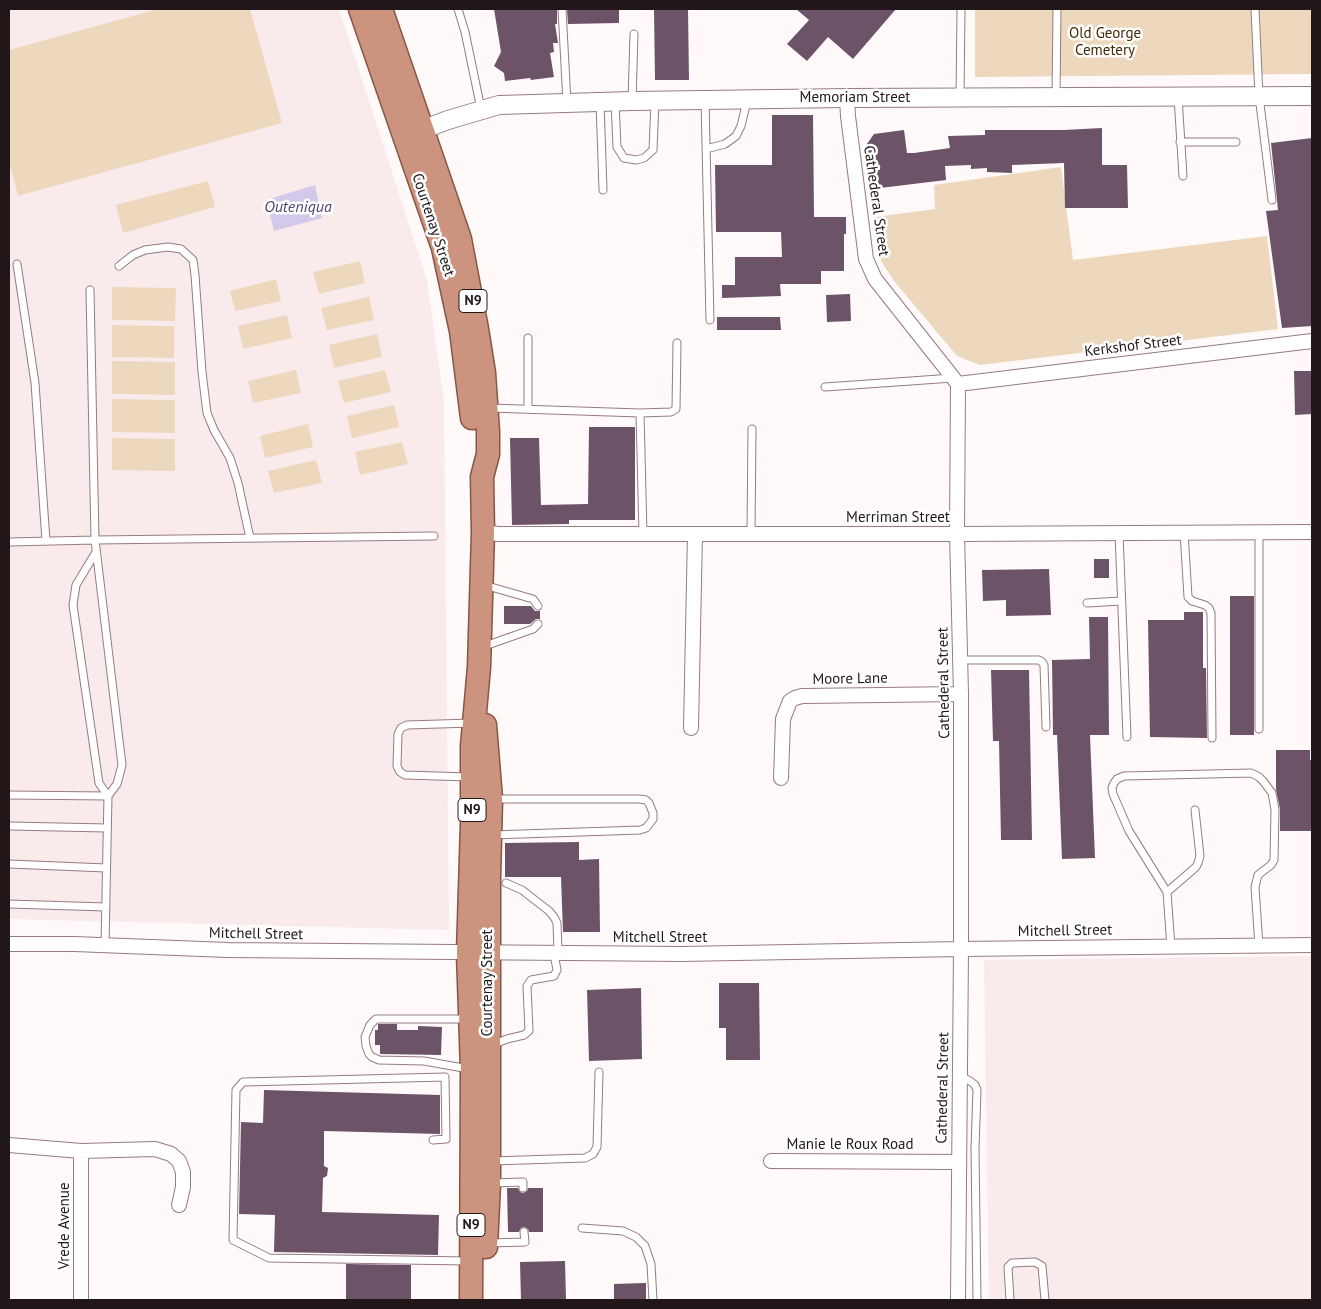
<!DOCTYPE html>
<style>
body{margin:0}
#map{position:relative;width:1321px;height:1309px;overflow:hidden;background:#fff9fa;font-family:"PT Sans",sans-serif}
canvas{display:block}
.frame{position:absolute;inset:0;border:10px solid #211618;pointer-events:none}
</style>
<div id="map">
<canvas width="1321" height="1309"></canvas>
<div class="frame"></div>
</div>
<script>
const c = document.querySelector('canvas').getContext('2d');
c.lineJoin = 'round';
function fillPath(path, color) { c.fillStyle = color; c.fill(path, 'evenodd'); }
const poly = rows => new Path2D(rows.map(r => 'M' + r).join(''));
function trace(path, color, width, dash) { c.strokeStyle = color; c.lineWidth = width; c.lineCap = dash ? 'butt' : 'round'; c.setLineDash(dash || []); c.stroke(path); }
function drawText(font, color, halo, rows, align = 'center') {
  c.font = font + ' "PT Sans",sans-serif'; c.lineWidth = 5; c.setLineDash([]); c.textBaseline = 'middle'; c.strokeStyle = halo; c.fillStyle = color; for (const [text, x, y, turn = 0] of rows) {
    c.save(); c.translate(x, y); c.rotate((+turn || 0) * Math.PI / 180); c.textAlign = isNaN(turn) ? turn : align; if (halo) c.strokeText(text, 0, 0); c.fillText(text, 0, 0); c.restore();
  }
}
fillPath(poly([
 [9,9,339,9,427,280,444,401,449,930,9,919],
 [1312,956,1312,1300,989,1300,984,960]
]), '#f9eaec');
fillPath(poly([
 [158,9,250,9,282,123,18,196,9,161,9,50],
 [975,9,1312,9,1312,74,975,77],
 [1061,167,1073,260,1267,236,1278,329,980,365,957,356,894,281,881,261,875,217,935,209,934,185],
 [208,181,215,207,123,233,116,205],
 [360,261,365,283,319,294,313,272],
 [276,279,281,301,235,311,230,291],
 [112,287,176,288,175,321,112,320],
 [369,297,374,320,327,330,321,308],
 [287,315,292,338,243,349,238,326],
 [112,325,174,326,174,358,112,357],
 [377,334,382,357,334,368,329,345],
 [112,361,175,362,175,395,112,394],
 [296,370,301,393,253,403,248,381],
 [385,370,391,392,344,403,338,381],
 [112,399,175,400,175,433,112,432],
 [394,405,399,427,352,438,347,416],
 [308,424,313,447,265,458,260,436],
 [112,438,175,439,175,471,112,470],
 [402,442,408,464,360,475,355,452],
 [316,460,322,483,274,493,268,471]
]), '#edd8be');
fillPath(poly([
 [315,185,322,218,274,231,266,200]
]), '#d3c9ea');
fillPath(poly([
 [494,9,557,9,557,24,555,24,558,43,553,43,554,52,550,53,554,77,531,80,530,78,505,81,504,73,494,66,501,52],
 [567,9,619,9,619,23,568,24],
 [654,9,688,9,689,80,655,80],
 [796,9,896,9,853,59,828,37,807,61,787,44,809,20],
 [772,115,813,115,814,217,846,217,846,234,844,234,844,271,821,271,821,284,780,284,781,296,722,298,722,285,735,285,735,257,782,257,781,232,716,232,715,165,772,165],
 [1102,128,1102,165,1127,165,1128,208,1065,208,1064,163,1012,165,1012,173,987,172,987,168,971,169,971,165,945,166,946,180,872,189,867,144,874,134,904,130,907,153,914,153,950,148,948,136,985,135,985,130,1064,130],
 [1312,138,1312,326,1282,328,1266,211,1278,210,1271,143],
 [850,294,851,321,827,322,826,295],
 [717,317,780,317,781,330,717,330],
 [1294,371,1312,371,1312,414,1295,415],
 [589,427,635,427,635,520,569,520,569,524,512,525,510,438,539,438,541,505,588,504],
 [1094,559,1109,559,1109,578,1094,578],
 [1049,569,1051,615,1006,616,1006,600,983,601,982,570],
 [1230,596,1254,596,1254,735,1230,735],
 [504,606,531,606,535,611,540,611,540,619,536,619,530,624,504,624],
 [1184,612,1203,612,1203,668,1206,668,1207,738,1150,737,1148,620,1184,620],
 [1089,617,1108,617,1109,735,1090,735,1095,858,1062,859,1057,735,1053,735,1052,660,1090,659],
 [991,670,1029,670,1032,840,1001,840,999,741,993,741],
 [1276,750,1310,750,1310,760,1312,760,1312,831,1280,831,1280,809,1276,790],
 [579,842,579,860,599,859,600,932,563,932,561,877,505,877,505,843],
 [719,983,759,983,760,1060,726,1060,726,1028,719,1028],
 [641,988,642,1059,589,1061,587,990],
 [378,1024,397,1024,397,1030,418,1030,418,1026,442,1027,441,1055,380,1054,380,1045,375,1045,375,1030,378,1030],
 [264,1090,440,1095,440,1134,324,1131,324,1166,328,1168,327,1176,323,1178,322,1212,439,1215,438,1255,274,1252,275,1215,239,1214,241,1122,263,1123],
 [507,1188,518,1188,520,1192,523,1193,527,1191,528,1188,543,1188,543,1232,529,1232,528,1229,524,1227,521,1228,519,1232,508,1232],
 [565,1261,566,1300,521,1300,520,1262],
 [346,1264,411,1265,411,1300,346,1300],
 [646,1283,646,1300,614,1300,614,1284]
]), '#6d5368');
const service = poly([
 [458,9,465,32,481,109],
 [562,9,567,103],
 [1255,9,1259,96,1272,200],
 [1056,96,1057,9],
 [960,97,961,9],
 [1178,97,1183,176],
 [632,100,634,34],
 [705,100,710,320],
 [600,102,603,190],
 [615,102,617,147,624,158,636,160,644,158,653,150,655,102],
 [1180,142,1236,142],
 [706,149,725,144,736,136,741,126,747,101],
 [17,264,35,383,46,541],
 [119,266,133,255,145,250,168,247,181,249,193,260,195,275,202,372,207,413,214,430,230,458,238,483,250,538],
 [528,338,528,408],
 [825,387,953,378],
 [489,408,640,413,643,534],
 [640,413,671,412,676,409,677,343],
 [1184,532,1188,597,1192,601,1205,605,1209,608,1211,613,1212,738],
 [1119,533,1127,737],
 [751,534,752,429],
 [9,542,95,540,434,536],
 [96,552,76,585,73,605,99,783,108,796,105,945],
 [484,585,533,599,538,606],
 [1087,603,1121,601],
 [482,647,533,629,538,624],
 [960,660,1039,660,1042,662,1044,665,1046,727],
 [1259,729,1259,532],
 [469,777,405,775,400,772,397,766,398,734,401,728,407,725,472,723],
 [9,795,108,796,117,784,122,765,95,540,90,290],
 [9,826,107,828],
 [492,835,640,830,646,828,653,819,653,813,649,803,646,800,639,799,494,799],
 [9,864,106,868],
 [506,883,522,890,549,911,554,917,557,923,558,953],
 [1167,892,1196,867,1198,863,1200,856,1195,810],
 [9,904,106,907],
 [1171,947,1167,892,1129,831,1113,794,1112,788,1114,783,1117,779,1124,776,1251,773,1259,777,1263,781,1272,793,1275,810,1274,860,1271,865,1258,875,1255,887,1259,946],
 [468,1019,376,1019,370,1025,365,1037,366,1046,369,1054,372,1057,379,1060,424,1061,469,1069],
 [493,1047,497,1043,507,1039,524,1035,529,1031,527,986,531,980,554,976,557,970,554,954],
 [960,1076,970,1081,975,1085,977,1090,975,1149,977,1300],
 [433,1140,446,1139,445,1077,243,1082,236,1090,233,1240,269,1258,468,1261],
 [492,1161,585,1158,593,1154,597,1147,599,1072],
 [492,1183,523,1182,523,1188],
 [582,1228,623,1231,636,1237,645,1246,651,1264,653,1300],
 [489,1243,525,1242,524,1232],
 [1010,1300,1008,1267,1012,1263,1035,1262,1042,1266,1045,1300]
]);
const minor = poly([
 [847,98,848,116,866,259,875,279,958,384,957,534,961,694,961,949,958,1300],
 [958,384,1312,341],
 [483,532,498,534,957,534,1312,532],
 [691,728,695,534],
 [781,778,783,719,790,701,795,698,802,696,961,694],
 [9,944,74,944,228,950,680,954,961,949,1312,945],
 [9,1145,81,1151,81,1300],
 [81,1151,155,1149,171,1154,179,1161,183,1172,183,1187,179,1205],
 [771,1161,958,1162]
]);
const tertiary = poly([
 [411,134,448,120,499,105,632,101,847,98,1312,96]
]);
const trunk = poly([
 [360,9,443,248,461,331,472,418],
 [381,9,460,239,477,329,484,373,488,432,488,454,482,477,483,532,479,667,472,746,472,824,468,953,472,1070,471,1300],
 [485,725,491,799,489,878,489,1183,486,1247]
]);
trace(service, '#967b7f', 9);
trace(minor, '#967b7f', 16);
trace(tertiary, '#967b7f', 20);
trace(trunk, '#885646', 25);
trace(service, '#fff', 7);
trace(minor, '#fff', 14);
trace(tertiary, '#fff', 18);
trace(trunk, '#cc937e', 22);
for (const [x, y, w] of [
 [473,301,28],
 [472,810,28],
 [471,1225,28]
]) { const box = new Path2D(); box.roundRect(x - w / 2, y - 11.5, w, 23, 4); c.fillStyle = '#fff'; c.fill(box); trace(box, '#211618', 1); }
drawText('bold 14px', '#211618', null, [
 ["N9",473,301],
 ["N9",472,810],
 ["N9",471,1225]
]);
drawText('15px', '#412903', '#fff', [
 ["Old George",1105,34],
 ["Cemetery",1105,51]
]);
drawText('15px', '#211618', '#fff', [
 ["Memoriam Street",855,98],
 ["Cathederal Street",876,201,82],
 ["Courtenay Street",433,225,72],
 ["Kerkshof Street",1133,346,-7],
 ["Merriman Street",898,518],
 ["Moore Lane",850,679,-1],
 ["Cathederal Street",944,683,-91],
 ["Mitchell Street",1065,931,-1],
 ["Mitchell Street",256,934,1],
 ["Mitchell Street",660,938],
 ["Courtenay Street",488,983,-90],
 ["Cathederal Street",943,1088,-89],
 ["Manie le Roux Road",850,1145],
 ["Vrede Avenue",65,1226,-90]
]);
drawText('italic 16px', '#524270', '#fff', [
 ["Outeniqua",298,207]
]);
</script>
